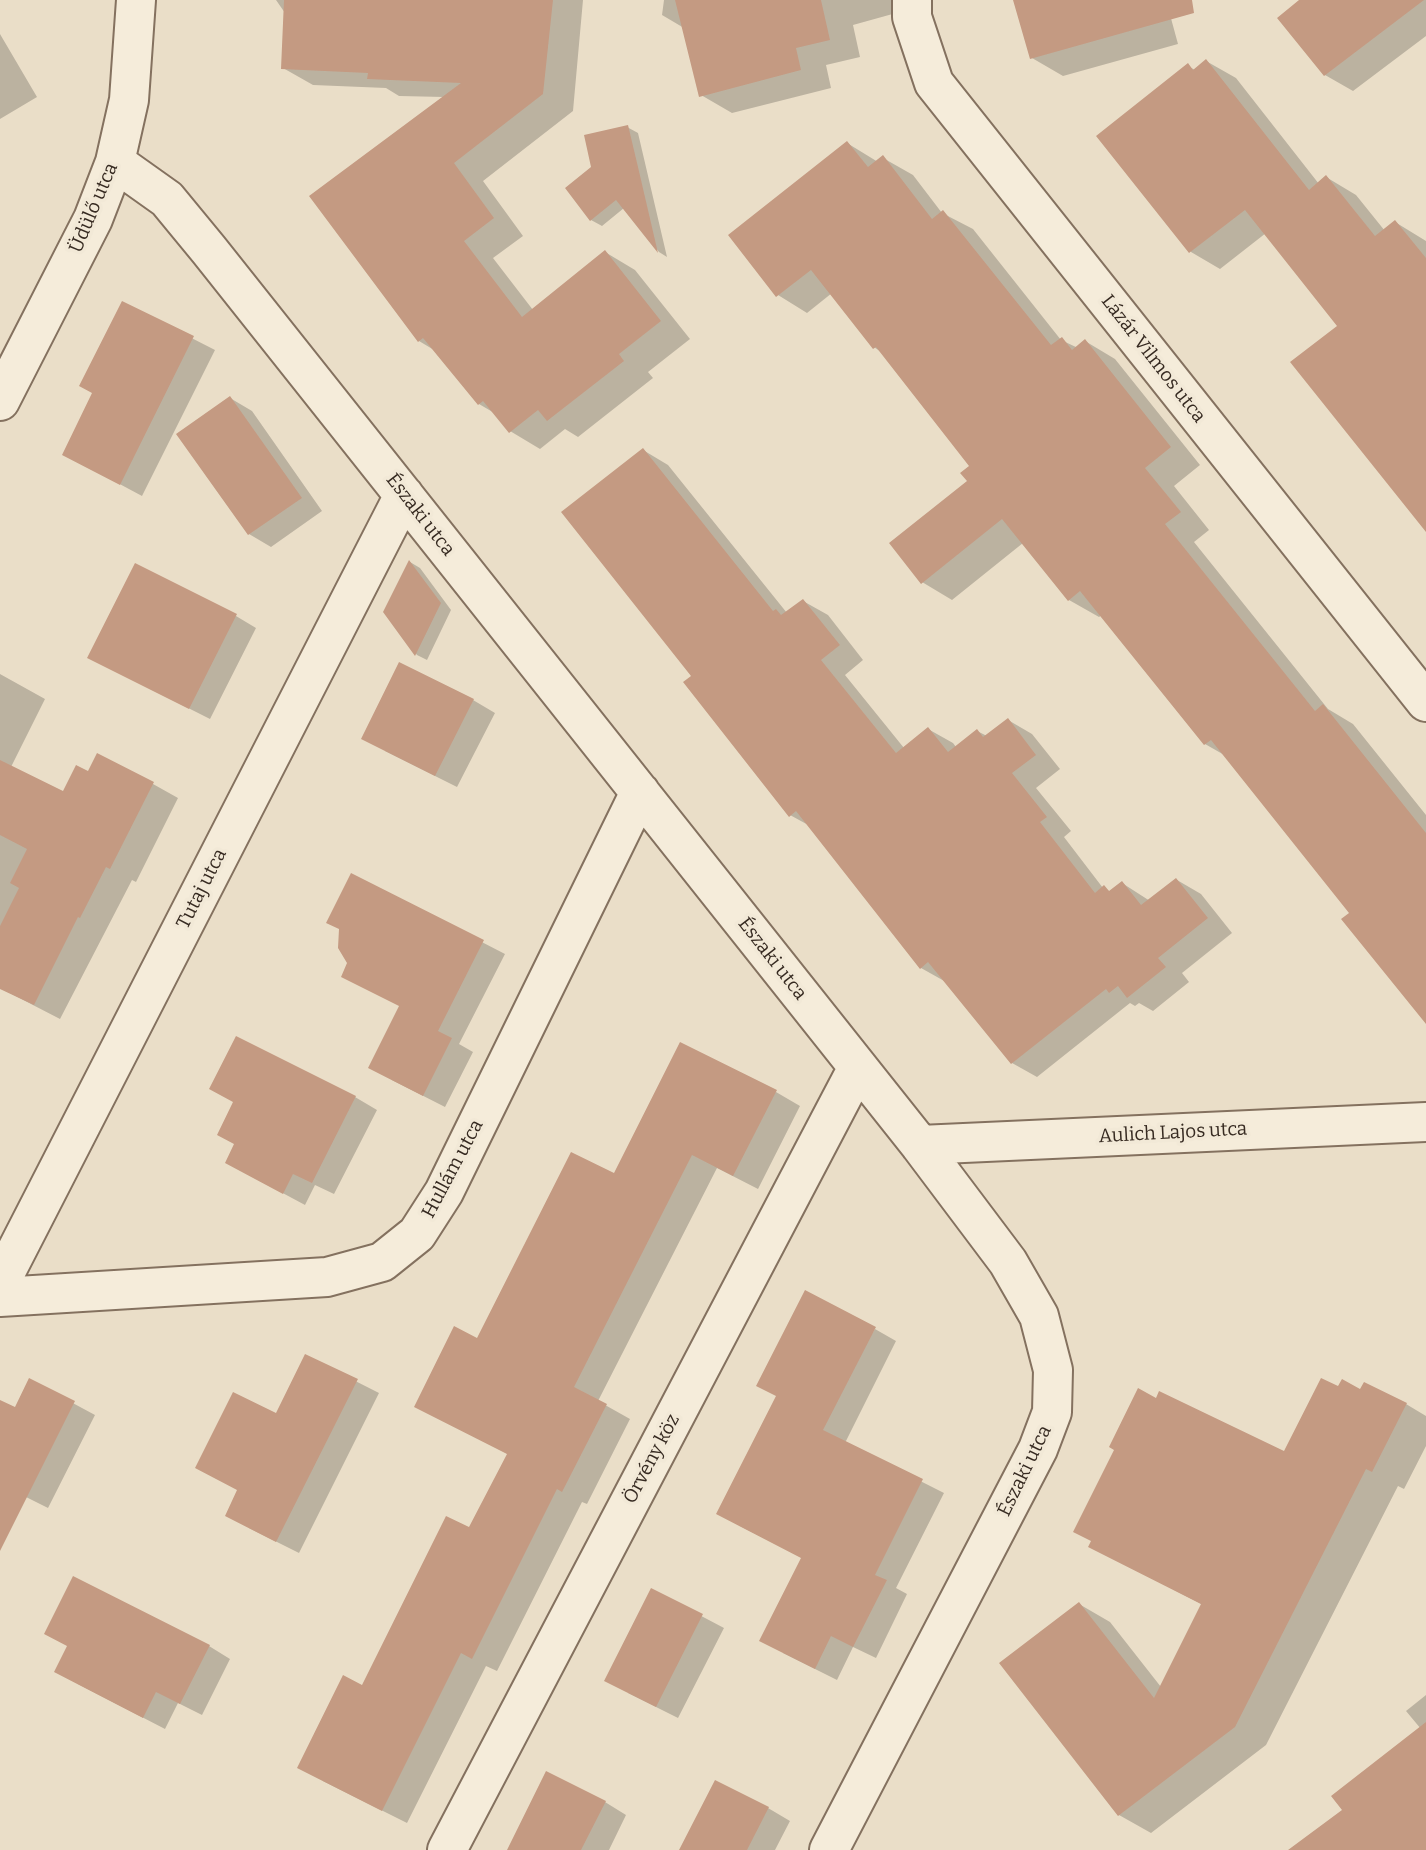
<!DOCTYPE html>
<meta charset="utf-8">
<style>
body{margin:0}
canvas{display:block;background:#eadec8}
</style>
<canvas width="1426" height="1850"></canvas>
<script>
const c = document.querySelector('canvas').getContext('2d');
c.lineJoin = 'round';
function fillPath(path, color) { c.fillStyle = color; c.fill(path, 'evenodd'); }
const poly = rows => new Path2D(rows.map(r => 'M' + r).join(''));
function trace(path, color, width, dash) { c.strokeStyle = color; c.lineWidth = width; c.lineCap = dash ? 'butt' : 'round'; c.setLineDash(dash || []); c.stroke(path); }
function drawText(font, color, halo, rows, align = 'center') {
  c.font = font + ' Bitter,serif'; c.lineWidth = 7; c.setLineDash([]); c.textBaseline = 'middle'; c.strokeStyle = halo; c.fillStyle = color; for (const [text, x, y, turn = 0] of rows) {
    c.save(); c.translate(x, y); c.rotate((+turn || 0) * Math.PI / 180); c.textAlign = isNaN(turn) ? turn : align; if (halo) c.strokeText(text, 0, 0); c.fillText(text, 0, 0); c.restore();
  }
}
fillPath(poly([
 [276,0,583,0,573,111,483,181,523,236,493,258,533,310,605,252,635,270,690,339,648,372,653,378,578,437,565,429,540,449,510,431,496,414,479,404,434,350,419,341,444,97,399,96,386,88,313,85,283,68,285,13],
 [664,0,931,0,925,5,853,25,860,57,826,65,831,88,732,113,701,95,684,28,662,15],
 [1015,0,1166,0,1178,44,1063,76,1032,58],
 [1318,0,1426,0,1426,36,1353,91,1325,75],
 [0,34,37,97,0,119],
 [1206,61,1236,78,1319,184,1326,177,1356,195,1385,231,1395,222,1426,241,1426,529,1340,326,1266,233,1220,269,1191,252,1188,66,1195,70],
 [627,127,638,133,667,257,659,252,624,208,602,226,591,220,593,168],
 [847,143,878,162,883,158,913,175,942,213,973,229,1061,340,1078,348,1085,341,1115,359,1200,465,1174,486,1209,530,1194,542,1328,709,1353,724,1426,815,1426,1021,1351,913,1226,756,1205,744,1102,615,1099,617,1069,600,1023,543,952,600,922,582,969,482,971,467,881,352,874,347,832,293,807,313,778,295],
 [123,303,215,350,142,496,86,466,95,393],
 [230,398,252,411,322,511,271,547,249,534],
 [643,450,668,465,787,613,803,601,828,615,863,660,845,675,904,748,928,729,953,743,956,747,977,731,987,736,1008,720,1032,734,1060,769,1036,788,1071,831,1064,837,1103,888,1111,892,1122,883,1150,901,1177,880,1201,894,1232,933,1182,973,1189,982,1153,1011,1139,1003,1135,1006,1130,1003,1037,1077,1012,1063,946,982,921,968,810,826,790,815,693,676],
 [410,562,420,568,451,610,427,660,417,655,385,612],
 [236,616,256,628,210,719,89,658],
 [0,674,45,699,11,767,64,793,89,773,153,784,178,798,136,882,132,880,60,1019,0,988],
 [473,700,495,713,457,787,385,751],
 [352,875,505,954,459,1044,473,1052,445,1107,392,1080,401,1006,349,963],
 [776,1092,800,1106,758,1189,717,1168,598,1401,630,1419,587,1504,582,1502,497,1671,486,1666,407,1823,323,1781,363,1687,469,1529,508,1454,416,1406,478,1340,615,1176],
 [355,1097,377,1110,334,1194,315,1185,305,1205,249,1175,236,1144],
 [875,1329,896,1341,845,1443,944,1493,896,1588,907,1594,876,1658,853,1647,837,1680,783,1653,803,1558,740,1526],
 [306,1356,379,1393,299,1553,249,1528,239,1490],
 [30,1380,95,1415,48,1508,16,1492,0,1518,0,1402,15,1409],
 [1339,1389,1361,1391,1406,1404,1426,1416,1426,1446,1404,1489,1398,1486,1266,1745,1151,1833,1119,1815,1002,1664,1079,1604,1110,1622,1161,1687,1203,1605,1090,1546,1285,1453],
 [652,1590,724,1628,678,1718,628,1693],
 [209,1646,230,1659,202,1715,178,1703,165,1729,78,1684],
 [1426,1695,1426,1850,1334,1850,1345,1810,1421,1729,1406,1711],
 [605,1802,626,1815,609,1850,509,1850],
 [768,1808,790,1821,775,1850,681,1850]
]), '#0003');
fillPath(poly([
 [284,0,553,0,543,94,454,163,494,218,464,241,522,317,605,250,661,321,619,354,624,361,547,421,538,410,509,433,483,401,478,405,423,338,418,342,309,196,461,83,367,79,368,73,281,69],
 [675,0,821,0,830,40,796,48,801,70,699,97],
 [1013,0,1192,0,1194,13,1030,59],
 [1299,0,1424,0,1324,76,1277,18],
 [1206,59,1309,190,1326,175,1375,236,1395,220,1426,258,1426,532,1290,362,1337,326,1245,210,1189,253,1096,136,1188,63,1193,70],
 [628,125,638,167,658,253,616,200,590,221,565,188,591,167,584,135],
 [847,141,868,167,883,155,932,219,943,210,1051,345,1062,337,1072,350,1085,339,1171,447,1145,468,1181,512,1165,524,1315,711,1323,704,1426,833,1426,1024,1341,919,1349,913,1211,740,1204,745,1080,591,1068,601,1002,519,921,584,889,543,967,481,960,473,969,466,876,347,873,349,811,270,776,297,728,235],
 [122,301,194,336,120,485,62,455,92,393,79,386],
 [230,396,302,498,248,535,176,434],
 [643,448,773,611,776,609,781,615,803,599,840,645,821,660,896,753,928,727,948,752,977,729,983,737,1008,718,1036,755,1012,773,1047,817,1040,822,1095,893,1104,885,1109,891,1122,881,1141,905,1176,878,1208,918,1158,958,1166,967,1127,998,1118,986,1109,993,1106,989,1011,1064,928,962,920,969,796,811,789,817,683,682,691,676,561,512],
 [409,560,441,603,415,656,383,612],
 [135,563,237,614,189,709,87,658],
 [399,662,474,699,435,776,361,739],
 [97,753,154,782,110,869,106,867,80,918,78,917,34,1005,0,989,0,926,19,888,10,883,27,849,0,835,0,760,63,791,76,765,88,771],
 [351,873,484,940,438,1031,452,1038,423,1096,368,1068,399,1006,341,977,347,963,338,948,339,929,326,923],
 [236,1036,356,1096,312,1183,293,1174,283,1194,225,1163,234,1144,217,1135,233,1102,209,1089],
 [680,1042,777,1090,733,1176,692,1155,574,1387,607,1404,562,1492,557,1489,472,1659,461,1653,382,1811,297,1768,343,1675,362,1685,446,1516,469,1527,507,1454,414,1407,454,1326,477,1338,571,1152,614,1173],
 [805,1290,876,1327,823,1430,923,1479,875,1575,887,1580,853,1647,831,1636,815,1669,759,1641,801,1558,716,1514,776,1396,756,1386],
 [305,1354,358,1379,276,1542,225,1516,237,1490,195,1468,233,1392,276,1413],
 [29,1378,75,1401,0,1551,0,1400,15,1407],
 [1321,1378,1338,1386,1342,1379,1360,1389,1364,1382,1407,1403,1372,1472,1366,1469,1235,1727,1118,1816,999,1663,1079,1602,1154,1698,1201,1604,1088,1547,1091,1541,1073,1532,1114,1450,1109,1447,1138,1388,1156,1398,1159,1391,1284,1451],
 [73,1576,210,1645,180,1704,156,1692,143,1718,54,1672,67,1646,44,1634],
 [651,1588,703,1614,656,1707,604,1681],
 [1426,1722,1426,1850,1288,1850,1342,1810,1331,1796],
 [546,1771,606,1801,581,1850,507,1850],
 [715,1780,769,1807,747,1850,679,1850]
]), '#c49a82');
const minor = poly([
 [912,0,912,17,934,83,1426,702],
 [115,162,167,199,209,250,920,1145,1008,1262,1039,1316,1053,1370,1052,1412,1038,1449,829,1850],
 [0,401,93,219,115,162,129,100,136,0],
 [920,1145,1426,1122],
 [0,1283,404,495],
 [0,1297,327,1277,382,1262,417,1234,444,1192,640,792],
 [447,1850,858,1067]
]);
trace(minor, '#84715f', 42);
trace(minor, '#f5ecda', 38);
drawText('19px', '#362a21', '#f2e9d7', [
 ["Üdülő utca",94,208,-67],
 ["Lázár Vilmos utca",1153,359,52],
 ["Északi utca",420,515,52],
 ["Tutaj utca",202,889,-63],
 ["Északi utca",772,959,52],
 ["Aulich Lajos utca",1173,1133,-3],
 ["Hullám utca",453,1169,-62],
 ["Örvény köz",652,1459,-62],
 ["Északi utca",1025,1471,-64]
]);
</script>
